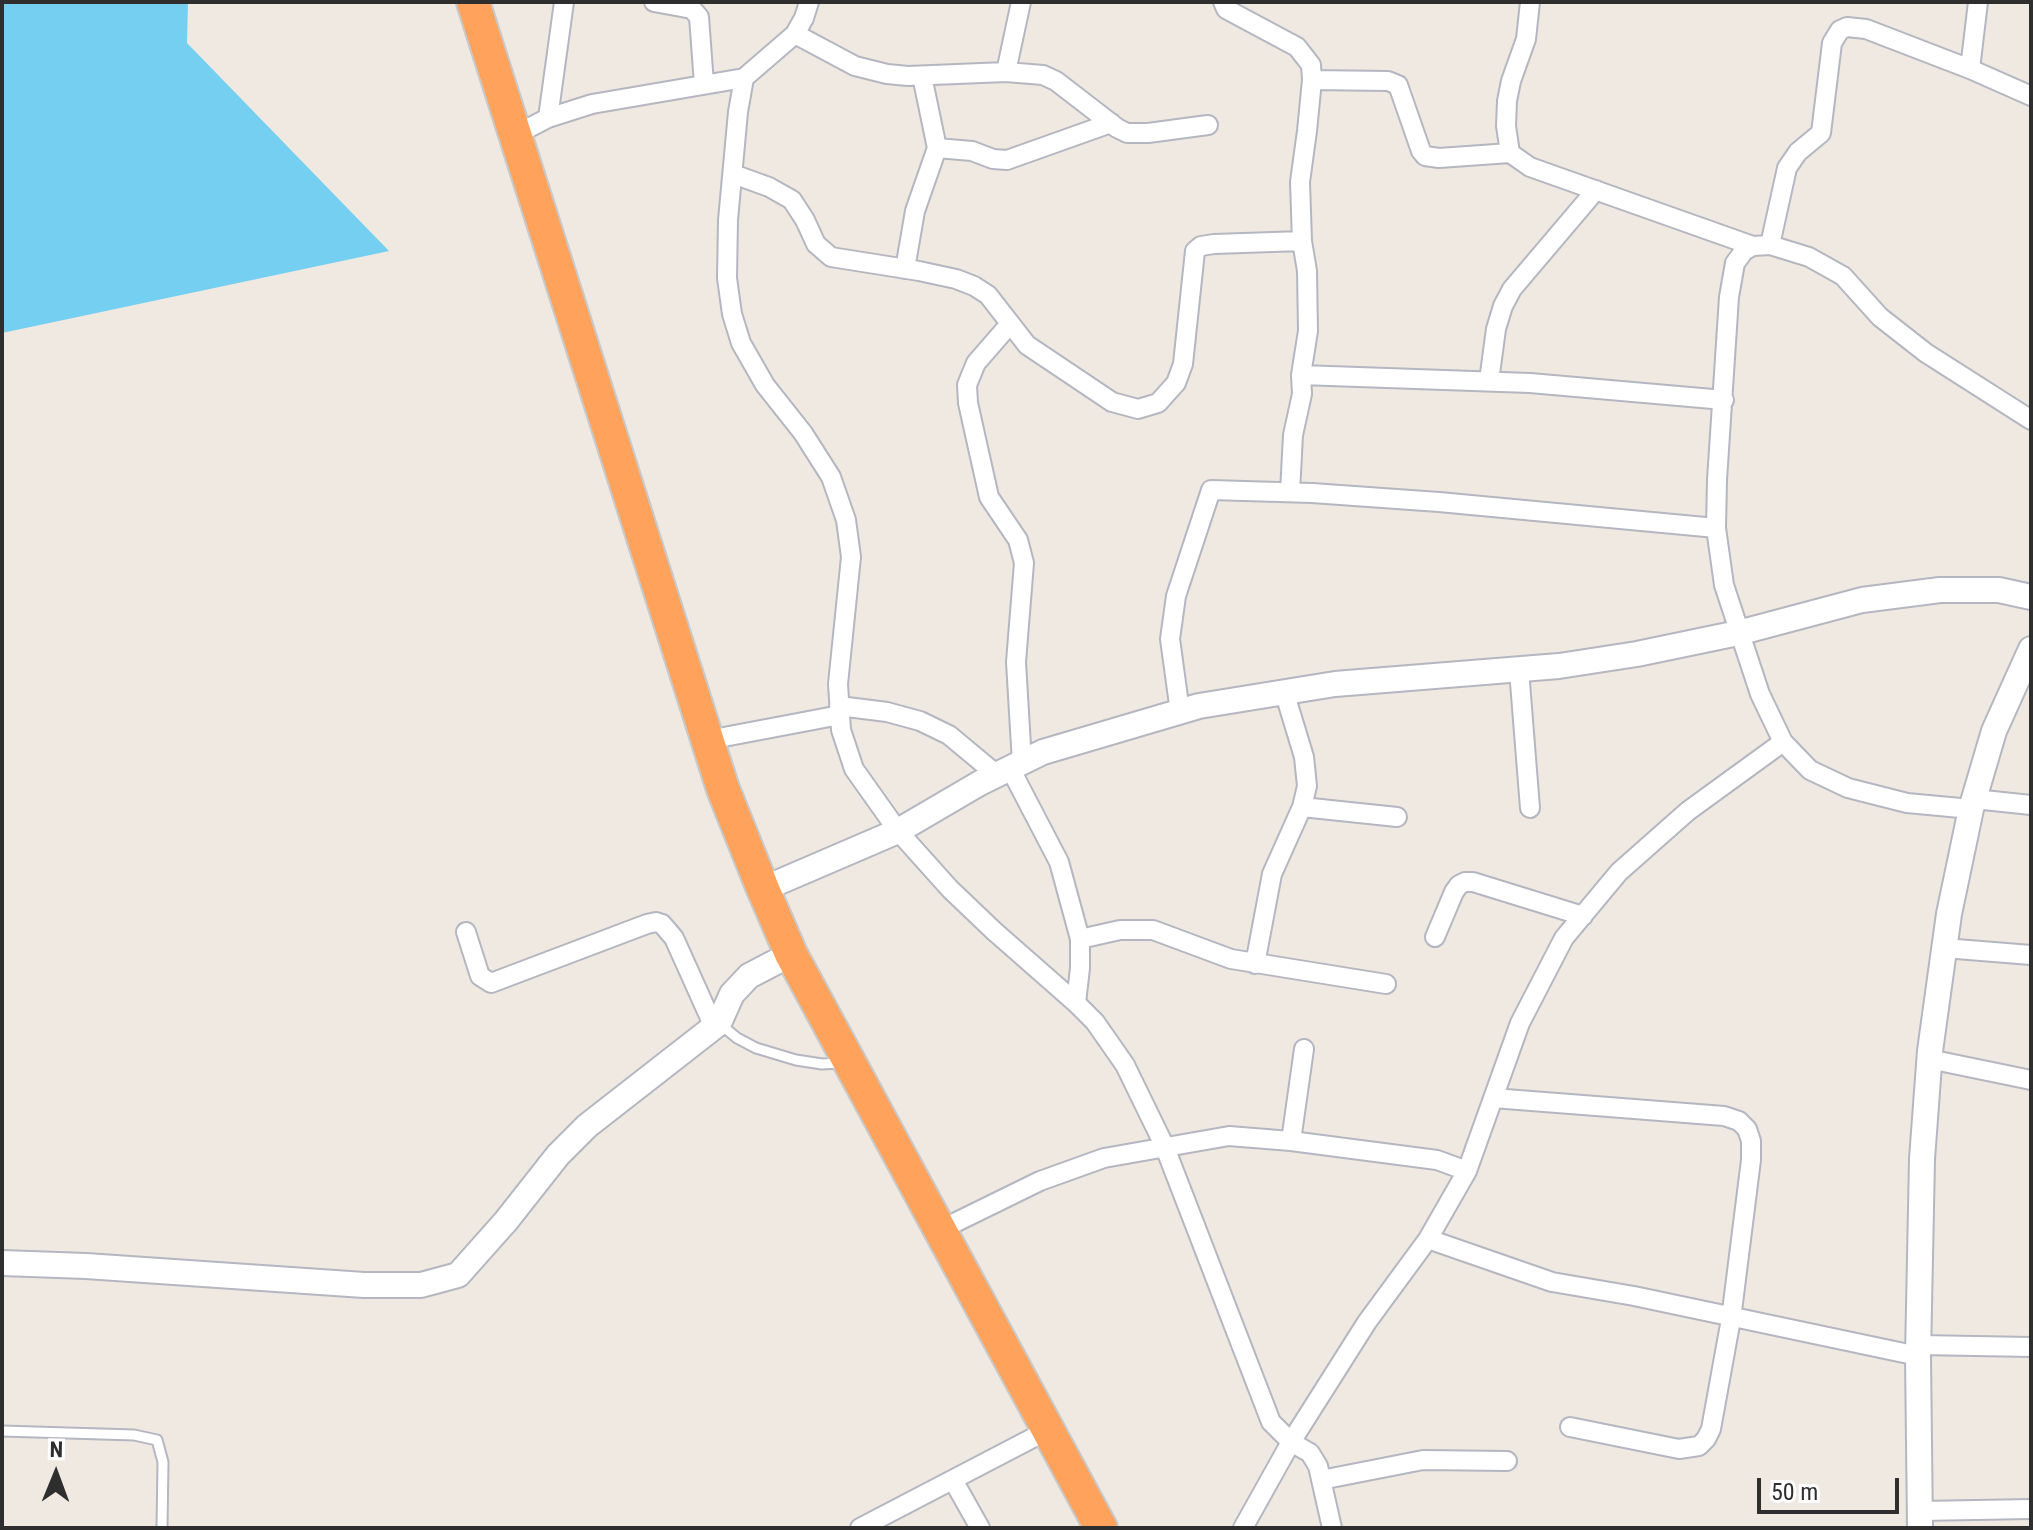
<!DOCTYPE html>
<style>
body{margin:0}
#map{position:relative;width:2033px;height:1530px;overflow:hidden;background:#efe9e1;font-family:"Roboto Condensed",sans-serif}
canvas{display:block}
.frame{position:absolute;inset:0;border:4px solid #2e2e2e;pointer-events:none}
.north{position:absolute;left:16px;top:1434px;width:80px;height:80px;-webkit-text-stroke:6px #fff;paint-order:stroke;rotate:1deg;font-size:22px;font-weight:700;line-height:32px;text-align:center;color:#2e2e2e}
.north::after{content:'';display:block;margin:auto;width:28px;height:36px;background:#2e2e2e;clip-path:polygon(50% 0,100% 100%,50% 72%,0 100%)}
.scale{position:absolute;left:1757px;top:1478px;width:142px;height:36px;box-sizing:border-box;border:4px solid #2e2e2e;border-top:0;padding-left:10px;font-size:24px;line-height:28px;white-space:nowrap;color:#2e2e2e;-webkit-text-stroke:6px #fff;paint-order:stroke}
</style>
<div id="map">
<canvas width="2033" height="1530"></canvas>
<div class="frame"></div>
<div class="north">N</div>
<div class="scale">50 m</div>
</div>
<script>
const c = document.querySelector('canvas').getContext('2d');
c.lineJoin = 'round';
function fillPath(path, color) { c.fillStyle = color; c.fill(path, 'evenodd'); }
const poly = rows => new Path2D(rows.map(r => 'M' + r).join(''));
function trace(path, color, width, dash) { c.strokeStyle = color; c.lineWidth = width; c.lineCap = dash ? 'butt' : 'round'; c.setLineDash(dash || []); c.stroke(path); }
fillPath(poly([
 [2,2,188,2,187,43,389,251,2,333]
]), '#75cff0');
const lane = poly([
 [719,1023,737,1038,756,1048,796,1060,822,1064,841,1063],
 [2,1431,134,1435,157,1440,163,1462,162,1528]
]);
const street = poly([
 [654,2,692,9,699,17,704,84],
 [1223,2,1226,9,1297,47,1311,65,1312,80,1307,131,1300,182,1302,241,1307,271,1308,331,1301,375],
 [1530,2,1526,39,1511,81,1507,101,1506,126,1510,153,1530,167,1753,246],
 [795,34,855,66,887,74,908,76,1006,72,1043,75,1056,81,1117,128,1127,133,1148,133,1208,125],
 [1970,69,1978,2],
 [1006,72,1021,2],
 [744,78,795,34,804,18,809,2],
 [1312,80,1388,81,1398,85,1421,151,1425,156,1439,158,1510,153],
 [548,118,564,2],
 [515,135,548,118,592,104,744,78,738,112,728,220,727,278,732,314,741,343,765,385,803,433,831,477,846,520,851,557,838,684,841,730,854,769,898,831,950,889,994,931,1076,1003,1095,1022,1125,1065,1164,1145,1271,1422,1291,1442,1310,1453,1318,1466,1332,1528],
 [937,148,972,151,993,159,1007,160,1111,123],
 [733,174,769,187,792,200,805,220,816,244,831,257,919,271,956,279,974,286,988,295,1027,345,1112,402,1138,409,1158,403,1176,383,1183,364,1195,251,1201,246,1214,244,1302,241],
 [1770,245,1787,168,1798,152,1821,133,1832,43,1840,30,1847,27,1866,29,1970,69,2031,96],
 [905,269,915,211,937,148,922,76],
 [1009,325,976,363,967,385,968,403,989,497,1018,540,1024,563,1016,662,1022,763],
 [1489,381,1496,329,1503,306,1512,289,1596,190],
 [1290,492,1293,435,1302,394,1301,375,1530,383,1724,400],
 [1716,528,1717,480,1729,297,1735,263,1744,251,1753,246,1770,245,1809,257,1843,276,1880,317,1926,353,2031,420],
 [1519,670,1530,808],
 [839,706,887,712,920,721,949,735,997,775],
 [1180,712,1170,639,1176,596,1211,490,1312,493,1439,502,1716,528,1724,585,1760,694,1783,742,1810,770,1848,788,1907,803,1971,809],
 [708,740,840,715],
 [1010,768,1059,862,1080,939,1080,968,1076,1003],
 [1974,799,2031,805],
 [1302,807,1397,817],
 [466,932,480,976,491,983,647,924,656,922,662,924,674,938,714,1027],
 [1435,937,1454,892,1459,885,1465,882,1473,882,1583,916],
 [1080,939,1120,930,1153,930,1231,959,1386,984],
 [1944,948,2031,955],
 [1255,964,1272,874,1302,807,1307,786,1304,757,1284,691],
 [1929,1059,2031,1080],
 [1493,1098,1724,1116,1739,1121,1747,1129,1751,1141,1751,1160,1731,1319,1711,1429,1706,1439,1699,1446,1679,1449,1570,1427],
 [1291,1141,1304,1049],
 [940,1230,1040,1181,1104,1158,1229,1136,1291,1141,1437,1160,1467,1171],
 [1428,1239,1552,1282,1634,1296,1918,1356],
 [1919,1345,2031,1347],
 [953,1480,980,1528],
 [1321,1480,1423,1460,1507,1461],
 [1920,1511,2031,1509],
 [860,1528,1048,1430],
 [1243,1528,1291,1442,1367,1322,1428,1239,1467,1171,1520,1023,1564,938,1619,872,1688,811,1783,742]
]);
const secondary = poly([
 [763,889,898,831,980,783,1043,752,1199,706,1335,684,1559,666,1637,654,1738,633,1862,600,1940,590,1999,590,2031,597],
 [2,1263,86,1266,364,1285,421,1285,458,1275,506,1221,558,1155,587,1126,719,1023,732,994,749,976,791,954],
 [1920,1528,1918,1356,1922,1159,1930,1051,1949,914,1971,809,1994,731,2031,649]
]);
const highway = poly([
 [473,2,723,789,763,889,791,954,1101,1528]
]);
trace(lane, '#b4b7c1', 13);
trace(street, '#b4b7c1', 22);
trace(secondary, '#b4b7c1', 28);
trace(highway, '#c9c9c9', 36);
trace(lane, '#fff', 9);
trace(street, '#fff', 18);
trace(secondary, '#fff', 24);
trace(highway, '#ffa35c', 32);
</script>
